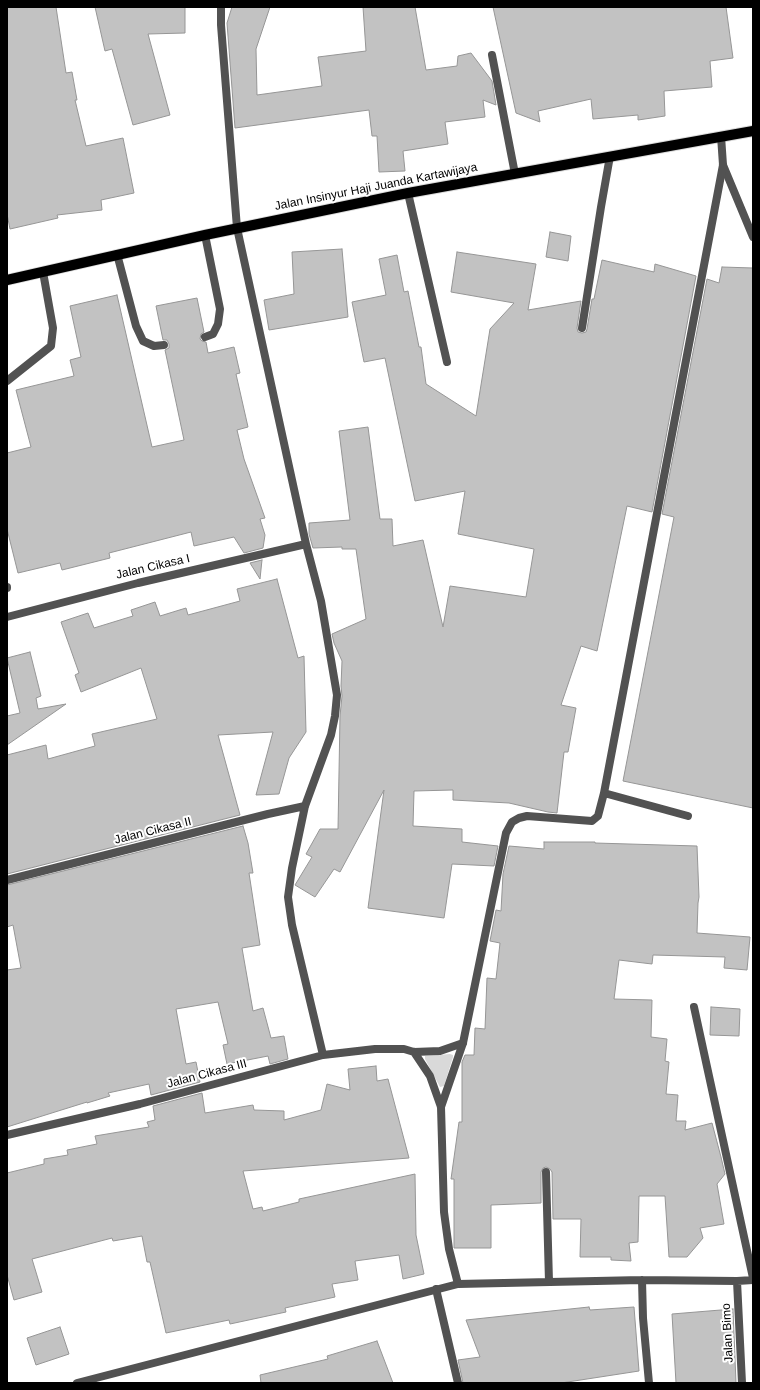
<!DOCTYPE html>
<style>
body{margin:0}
#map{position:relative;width:760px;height:1390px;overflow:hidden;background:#fff;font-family:Helvetica,sans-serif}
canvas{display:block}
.frame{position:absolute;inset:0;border:8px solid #000;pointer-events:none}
</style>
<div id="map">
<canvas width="760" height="1390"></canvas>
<div class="frame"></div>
</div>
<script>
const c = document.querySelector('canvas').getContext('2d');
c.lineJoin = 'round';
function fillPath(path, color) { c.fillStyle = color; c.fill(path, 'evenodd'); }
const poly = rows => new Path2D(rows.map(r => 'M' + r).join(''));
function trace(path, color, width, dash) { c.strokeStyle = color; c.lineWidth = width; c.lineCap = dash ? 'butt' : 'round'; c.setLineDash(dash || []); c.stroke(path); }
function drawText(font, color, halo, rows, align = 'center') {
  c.font = font + ' Helvetica,sans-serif'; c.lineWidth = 4; c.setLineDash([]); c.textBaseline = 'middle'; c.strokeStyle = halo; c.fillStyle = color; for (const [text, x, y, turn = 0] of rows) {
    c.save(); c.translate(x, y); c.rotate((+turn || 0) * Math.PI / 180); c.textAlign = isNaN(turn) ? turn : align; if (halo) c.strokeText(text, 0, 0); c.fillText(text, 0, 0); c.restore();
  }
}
fillPath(poly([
 [450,1054,453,1055,453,1057,444,1086,440,1087,425,1059,425,1056]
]), '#d9d9d9');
const building = poly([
 [7,7,56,7,66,73,72,72,77,100,75,100,86,146,123,138,134,193,101,200,102,210,57,215,58,218,10,229,7,214,7,7],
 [95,7,185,7,185,33,148,34,170,115,133,125,112,49,105,51,95,7],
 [232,7,270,7,256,49,257,95,322,86,318,57,366,51,363,7,415,7,426,70,457,66,458,56,471,53,492,81,496,105,483,100,485,117,445,122,448,144,403,151,405,171,379,172,377,136,372,136,369,110,235,128,227,23,232,7],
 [493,7,726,7,733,58,710,61,712,87,664,91,665,116,638,120,638,115,593,119,591,99,538,111,540,122,516,113,493,7],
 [550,232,571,236,568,261,546,257,550,232],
 [342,249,348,317,269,330,264,300,294,294,292,252,342,249],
 [457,252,536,264,528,310,581,301,577,328,578,332,582,333,586,332,587,329,592,299,594,299,602,260,654,272,655,264,696,276,652,512,627,506,597,651,581,646,561,705,576,708,568,752,564,752,557,813,548,812,509,803,453,800,453,790,414,791,413,826,462,829,462,842,498,846,494,866,452,864,444,918,368,908,384,790,340,872,334,869,315,897,295,885,312,857,306,854,320,829,338,829,340,716,342,696,341,686,342,661,334,643,332,634,366,619,356,549,342,549,342,547,313,548,309,534,309,523,350,520,339,431,368,427,380,519,392,519,393,546,423,540,443,627,450,586,526,597,534,549,458,534,465,491,415,501,385,358,364,362,352,302,386,295,379,259,397,255,404,292,408,291,419,347,421,347,426,384,476,416,490,329,514,303,451,292,457,252],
 [722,267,753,268,753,808,623,781,674,517,662,514,707,279,719,283,722,267],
 [117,295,152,447,184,440,165,350,169,348,169,344,167,340,163,340,156,306,197,298,204,332,201,334,200,339,202,341,206,342,208,353,234,347,240,373,236,374,248,427,237,430,244,459,265,518,260,519,265,535,263,548,244,553,234,537,194,546,191,532,109,553,110,558,62,570,60,563,18,573,7,529,7,453,31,447,16,390,74,376,70,360,81,357,70,306,117,295],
 [262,560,260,579,250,563,262,560],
 [277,579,298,658,304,656,306,732,289,758,279,794,256,795,273,732,218,735,240,815,7,874,7,755,46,745,48,759,95,746,92,734,157,719,141,668,81,692,75,675,79,673,61,622,88,613,94,628,133,616,131,610,155,602,160,616,186,608,188,615,240,601,237,589,277,579],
 [30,652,41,696,36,698,38,709,66,704,7,745,7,716,20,713,7,658,30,652],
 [243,826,248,843,253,873,249,873,260,945,242,948,253,1011,263,1008,271,1038,284,1036,288,1059,270,1064,268,1056,227,1064,223,1045,228,1044,218,1002,176,1009,186,1064,196,1062,200,1082,151,1095,149,1084,108,1093,110,1096,87,1103,87,1102,7,1127,7,970,21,968,13,925,7,927,7,885,243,826],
 [544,842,595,842,595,843,697,846,699,897,698,903,697,933,750,937,747,970,724,968,725,957,653,955,652,964,619,960,614,999,652,1000,651,1037,667,1039,665,1061,669,1062,666,1094,678,1095,676,1121,686,1121,685,1130,712,1123,721,1157,725,1174,717,1184,724,1224,700,1228,703,1238,687,1257,669,1257,665,1196,639,1196,638,1242,629,1243,631,1261,611,1260,611,1257,580,1257,581,1219,553,1219,552,1172,550,1169,546,1167,543,1168,541,1172,541,1203,491,1205,491,1248,454,1248,454,1179,451,1179,459,1122,462,1122,462,1062,465,1055,474,1055,475,1028,485,1029,487,978,496,979,500,943,490,941,496,910,501,911,503,874,509,846,544,849,544,842],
 [711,1007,740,1009,739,1036,710,1035,711,1007],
 [376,1066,377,1081,388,1079,409,1158,243,1171,253,1209,262,1207,263,1211,299,1202,299,1199,415,1174,416,1235,424,1274,403,1279,399,1255,355,1261,358,1280,332,1284,335,1297,285,1308,286,1312,230,1324,229,1320,166,1333,150,1262,147,1262,142,1236,113,1241,112,1238,32,1259,42,1292,14,1300,7,1275,7,1173,44,1164,44,1159,68,1155,67,1150,97,1144,95,1136,149,1127,147,1122,155,1120,153,1106,202,1093,205,1113,253,1105,254,1110,284,1111,284,1120,321,1110,327,1084,350,1090,348,1069,376,1066],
 [589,1307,590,1310,634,1307,639,1371,561,1383,463,1383,458,1360,480,1357,466,1320,589,1307],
 [733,1309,736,1383,676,1383,672,1314,733,1309],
 [60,1327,69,1354,36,1365,27,1338,60,1327],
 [377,1341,393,1383,261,1383,260,1375,328,1359,327,1356,377,1341]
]);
fillPath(building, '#c2c2c2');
trace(building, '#969696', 1);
const primary = poly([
 [7,280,205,235,408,193,753,131]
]);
trace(primary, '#dbdbdb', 12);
trace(poly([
 [723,165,753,237],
 [117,254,136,326,143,341,154,346,164,345],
 [582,328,601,207,610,156],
 [205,337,213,334,218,324,220,309,205,235],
 [7,381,51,346,53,328,43,272],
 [7,587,7,588]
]), '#525252', 8);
trace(poly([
 [221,7,221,25,237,228,306,544,321,601,337,695,335,716,331,735,305,806,292,868,288,897,292,925,323,1055],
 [492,55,515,174],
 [408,193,447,362],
 [7,617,138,583,306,544],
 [688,816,604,793,723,165,721,136],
 [7,880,268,814,305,806],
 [694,1007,753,1278],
 [414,1052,430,1076,441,1107,444,1212,449,1249,458,1284],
 [441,1107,463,1043,506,833,512,822,519,818,527,816,592,821,598,816,604,793],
 [7,1135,140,1104,323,1055,375,1049,404,1049,414,1052,440,1051,463,1043],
 [546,1172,549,1282],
 [737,1281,742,1383],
 [436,1289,458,1383],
 [77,1383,458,1284,642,1280],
 [649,1383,643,1318,642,1280,737,1281,753,1280]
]), '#525252', 8);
trace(primary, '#000', 10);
drawText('12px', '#000', '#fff', [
 ["Jalan Insinyur Haji Juanda Kartawijaya",376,187,-11],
 ["Jalan Cikasa I",153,567,-13],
 ["Jalan Cikasa II",153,831,-14],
 ["Jalan Cikasa III",207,1074,-15],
 ["Jalan Bimo",728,1333,-93]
]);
</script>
